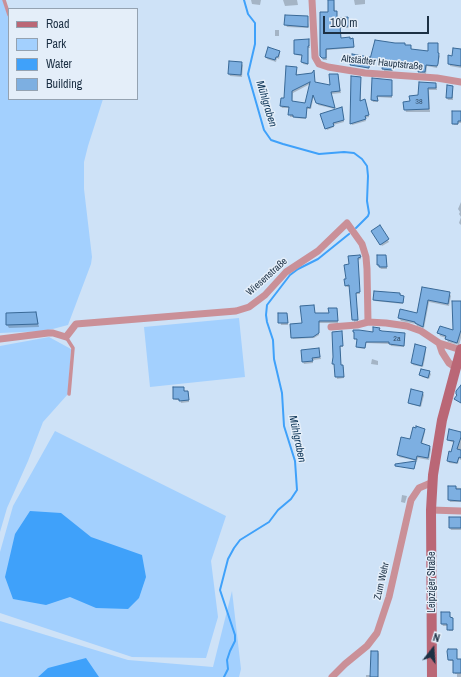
<!DOCTYPE html>
<meta charset="utf-8">
<style>
body{margin:0}
#map{position:relative;width:461px;height:677px;overflow:hidden;background:#cee2f7;font-family:"Archivo Narrow",sans-serif}
canvas{display:block}
.legend{position:absolute;left:8px;top:8px;width:130px;height:92px;box-sizing:border-box;background:#e4eef9;border:1px solid #94a2b1;margin:0;padding:5px 7px;list-style:none;font-size:12px;color:#1c3044}
.legend li{display:flex;align-items:center;gap:8px;height:20px}
.legend b{width:20px;border:1px solid #94a2b1}
.north{position:absolute;left:413px;top:629px;width:40px;height:40px;-webkit-text-stroke:3px #e4eef9;paint-order:stroke;rotate:17deg;font-size:11px;font-weight:700;line-height:16px;text-align:center;color:#1c3044}
.north::after{content:'';display:block;margin:auto;width:14px;height:18px;background:#1c3044;clip-path:polygon(50% 0,100% 100%,50% 72%,0 100%)}
.scale{position:absolute;left:323px;top:16px;width:106px;height:18px;box-sizing:border-box;border:2px solid #1c3044;border-top:0;padding-left:5px;font-size:12px;line-height:14px;white-space:nowrap;color:#1c3044;-webkit-text-stroke:3px #e4eef9;paint-order:stroke}
</style>
<div id="map">
<canvas width="461" height="677"></canvas>
<ul class="legend">
<li><b style="height:5px;background:#ba6776"></b>Road</li>
<li><b style="height:11px;background:#a3d0fe"></b>Park</li>
<li><b style="height:11px;background:#3fa1fa"></b>Water</li>
<li><b style="height:11px;background:#7dafe1"></b>Building</li>
</ul>
<div class="north">N</div>
<div class="scale">100 m</div>
</div>
<script>
const c = document.querySelector('canvas').getContext('2d');
c.lineJoin = 'round';
function fillPath(path, color) { c.fillStyle = color; c.fill(path, 'evenodd'); }
const poly = rows => new Path2D(rows.map(r => 'M' + r).join(''));
function trace(path, color, width, dash) { c.strokeStyle = color; c.lineWidth = width; c.lineCap = dash ? 'butt' : 'round'; c.setLineDash(dash || []); c.stroke(path); }
function drawText(font, color, halo, rows, align = 'center') {
  c.font = font + ' "Archivo Narrow",sans-serif'; c.lineWidth = 3; c.setLineDash([]); c.textBaseline = 'middle'; c.strokeStyle = halo; c.fillStyle = color; for (const [text, x, y, turn = 0] of rows) {
    c.save(); c.translate(x, y); c.rotate((+turn || 0) * Math.PI / 180); c.textAlign = isNaN(turn) ? turn : align; if (halo) c.strokeText(text, 0, 0); c.fillText(text, 0, 0); c.restore();
  }
}
fillPath(poly([
 [0,0,3,0,9,20,9,99,103,99,88,146,84,162,84,189,92,257,91,264,68,325,45,331,0,333],
 [239,318,245,377,150,387,144,327],
 [49,337,71,349,68,394,43,422,28,461,7,508,0,532,0,346],
 [55,431,226,516,211,561,218,617,206,658,132,657,0,613,0,552,13,506],
 [232,591,241,669,239,677,0,677,0,621,128,660,213,667]
]), '#a3d0fe');
fillPath(poly([
 [30,511,61,513,91,537,142,555,146,577,139,598,128,609,96,608,70,597,46,605,13,599,5,577,15,534],
 [86,658,99,677,38,677,48,668]
]), '#3fa1fa');
fillPath(poly([
 [251,0,261,0,260,5,252,4],
 [283,0,297,0,298,5,285,6],
 [329,0,334,0,335,12,337,14,337,19,348,18,349,20,349,28,341,28,341,39,353,39,354,48,327,50,327,60,323,60,321,55,329,13],
 [354,0,365,0,365,4,355,5],
 [307,17,309,28,287,27,286,25],
 [275,30,279,30,279,36,275,36],
 [308,40,310,48,308,48,308,65,303,64,302,62,303,56,296,55,295,53],
 [405,44,406,46,410,46,411,50,429,52,437,44,438,54,440,56,437,68,427,66,426,74,420,73,419,69,400,68,399,64,393,64,393,71,384,71,384,62,372,60,372,58],
 [461,50,461,68,450,66,449,56,453,57],
 [279,52,280,54,279,59,277,58,276,62,267,59,266,57],
 [370,58,369,69,351,64],
 [241,63,243,65,242,77,230,76,229,74],
 [297,68,297,75,315,83,331,87,338,75,341,93,331,94,335,109,318,105,314,95,311,109,307,109,306,119,295,118,294,117,290,117,289,108,282,108,281,106],
 [310,84,306,104,292,102,293,93],
 [360,78,361,80,361,102,365,100,366,102,369,117,365,118,366,121,352,125,351,123],
 [373,80,392,81,392,98,377,97,378,102,373,102,372,100],
 [420,83,436,84,437,87,437,90,429,90,430,112,406,112,405,109,411,102,418,96],
 [452,87,453,89,453,100,448,100,447,98],
 [342,108,344,122,333,125,334,127,327,130,326,128],
 [461,112,461,123,458,123,458,125,454,125,453,123],
 [461,202,461,225,459,223,461,217,459,214,460,212,458,209],
 [379,227,389,242,382,246,372,231],
 [360,256,361,259,358,260,360,294,356,294,358,321,354,322,350,287,347,287,346,286,350,265],
 [386,256,387,269,381,269,378,265],
 [422,288,449,293,451,296,449,306,429,302,424,328,417,326,416,324,401,321,399,318,417,314],
 [400,294,404,298,403,304,375,301,374,300],
 [314,306,315,314,330,313,337,309,338,323,319,323,319,335,314,338,293,339,292,337,303,324],
 [36,313,37,316,39,327,9,328,7,325],
 [461,313,461,338,459,345,448,342,446,338,440,336,439,333,454,332],
 [279,314,287,314,288,325,281,325],
 [379,329,380,331,404,334,405,336,404,347,391,346,390,344,366,343,365,349,358,348,357,340,355,338,374,334],
 [341,332,343,347,340,347,341,366,344,367,344,378,337,379,335,366,333,364],
 [425,348,426,350,425,357,425,358,423,367,413,365,412,363],
 [319,349,321,359,313,360,313,363,304,364,303,362],
 [372,359,378,361,378,365,371,364],
 [429,372,431,374,429,379,422,377,421,375],
 [183,388,185,392,188,392,189,394,189,402,181,403,180,400,176,400,174,399],
 [423,393,424,395,421,407,410,404,409,402],
 [424,430,425,432,422,444,429,446,431,449,429,460,418,458,417,461,399,457,398,455,411,441],
 [461,433,461,460,459,459,458,464,449,463,448,461,455,443,449,441,448,440],
 [449,487,461,488,461,502,450,502,449,500],
 [402,495,407,496,405,503,401,502],
 [461,519,461,530,451,530,450,528],
 [449,613,450,618,453,621,453,631,449,631,448,626,443,626,442,624],
 [457,651,457,660,461,660,461,677,457,677,457,674,455,674,454,661,450,661,448,659],
 [378,652,379,654,378,677,366,677,366,675,371,675]
]), '#0003');
trace(poly([
 [244,0,248,14,255,23,255,44,248,74,264,130,271,140,283,144,319,154,344,152,354,153,362,159,367,166,368,176,367,201,369,213,368,216,356,228],
 [224,677,228,669,227,660,230,651,235,641,235,635,220,590,228,559,234,548,240,540,269,522,278,510,291,499,297,490,295,461,284,426,282,393,274,359,273,340,267,322,266,315,267,305,290,275,298,269,318,259,349,234]
]), '#3fa1fa', 2);
const building = poly([
 [328,0,334,0,334,11,337,11,337,18,348,17,349,26,340,27,341,38,350,37,350,39,353,38,354,47,326,49,326,58,322,58,320,56,320,12,328,12,328,0],
 [285,15,308,16,308,27,284,25,285,15],
 [309,39,309,46,308,46,308,64,301,62,302,55,294,54,294,40,309,39],
 [375,40,395,43,405,43,405,45,411,45,411,49,428,51,428,43,438,43,438,53,439,53,438,64,437,66,426,65,425,72,418,72,419,68,398,66,398,62,392,63,392,70,382,69,383,61,370,59,375,40],
 [268,47,280,51,278,57,276,57,275,60,265,57,268,47],
 [453,48,461,49,461,66,448,64,448,55,452,56,453,48],
 [352,54,370,57,369,68,350,65,352,54],
 [229,61,242,62,241,75,228,74,229,61],
 [286,66,297,67,296,75,312,73,314,70,315,82,330,85,329,74,338,74,340,91,331,92,335,108,316,103,313,95,310,108,307,107,306,118,293,117,293,115,288,115,289,107,280,106,281,98,284,98,286,66],
 [310,82,305,103,292,101,292,91,310,82],
 [351,76,361,77,360,101,365,99,369,115,365,116,366,119,350,124,351,76],
 [372,78,392,80,392,96,377,96,378,101,371,100,372,78],
 [419,82,436,83,436,88,428,88,429,109,404,110,403,102,410,101,409,96,418,95,419,82],
 [447,85,453,86,452,98,446,98,447,85],
 [342,107,344,120,333,123,334,126,325,129,320,114,342,107],
 [452,111,461,111,461,121,458,121,458,124,452,124,452,111],
 [380,225,389,239,380,245,371,231,380,225],
 [360,255,361,257,358,258,360,292,356,293,358,320,352,320,349,285,345,286,344,279,346,279,344,265,349,264,348,256,360,255],
 [377,255,386,255,387,267,379,267,379,265,377,265,377,255],
 [422,287,450,292,448,304,428,300,423,327,415,323,415,322,398,318,400,309,417,313,422,287],
 [374,291,400,293,400,295,404,296,403,303,373,300,374,291],
 [452,301,461,301,461,330,457,343,445,339,446,336,437,333,440,326,453,330,452,301],
 [314,305,315,313,329,313,328,308,337,308,338,321,319,321,319,333,313,337,291,338,290,324,302,323,300,306,314,305],
 [36,312,38,324,6,325,6,313,36,312],
 [278,313,287,313,288,323,278,323,278,313],
 [373,327,380,328,379,330,382,331,405,333,404,346,389,344,389,342,366,342,365,348,356,347,357,339,354,339,354,332,353,332,353,330,359,330,373,332,373,327],
 [342,331,343,346,340,346,341,365,343,365,344,377,335,377,334,364,332,364,333,357,332,332,342,331],
 [415,344,426,347,422,366,411,363,415,344],
 [319,348,320,357,312,358,313,361,302,362,301,350,319,348],
 [421,369,430,371,428,378,419,375,421,369],
 [461,385,461,403,454,399,457,395,456,394,456,391,461,385],
 [173,387,184,387,184,391,188,391,189,400,179,401,179,399,173,399,173,387],
 [411,389,423,392,420,406,408,403,411,389],
 [416,426,425,429,421,443,430,446,428,458,417,456,416,460,397,455,401,437,410,439,413,427,416,428,416,426],
 [449,429,461,432,461,437,457,449,461,450,461,458,459,457,457,463,447,461,449,451,451,452,454,441,447,440,449,429],
 [416,461,414,469,395,466,395,464,416,461],
 [448,486,456,486,456,489,461,489,461,501,448,500,448,486],
 [449,517,461,517,461,528,449,528,449,517],
 [441,612,450,612,450,617,453,618,453,630,447,630,447,624,441,624,441,612],
 [448,649,457,649,457,659,461,659,461,673,453,673,453,660,448,660,447,651,448,649],
 [371,651,378,651,378,677,370,677,371,651]
]);
fillPath(building, '#7dafe1');
trace(building, '#396997', 1);
trace(poly([
 [4,0,9,15],
 [66,337,73,348,69,394]
]), '#ca9098', 3.5);
trace(poly([
 [312,0,315,57,319,64,328,67,365,73,437,78,461,82],
 [331,327,357,325,368,322,386,323,407,326,421,331,439,343,461,350],
 [0,339,48,333,53,333,66,337,76,324,236,311,249,307,265,295,286,272,318,251,347,223,362,244,366,257,367,269,368,322],
 [439,343,442,352,449,363,455,367],
 [431,510,461,511],
 [332,677,345,664,367,646,377,633,389,597,411,500,419,488,433,482]
]), '#ca9098', 7);
trace(poly([
 [432,677,431,510,433,475,442,420,461,349]
]), '#ba6776', 10);
drawText('8px', '#34506b', null, [
 ["38",419,102],
 ["2a",397,339]
]);
drawText('10px', '#1c3044', '#e4eef9', [
 ["Altstädter Hauptstraße",382,63,6],
 ["Wiesenstraße",267,277,-42],
 ["Zum Wehr",382,581,-77],
 ["Leipziger Straße",432,582,-90]
]);
drawText('italic 11px', '#0d3557', '#e4eef9', [
 ["Mühlgraben",266,104,73],
 ["Mühlgraben",297,439,78]
]);
</script>
